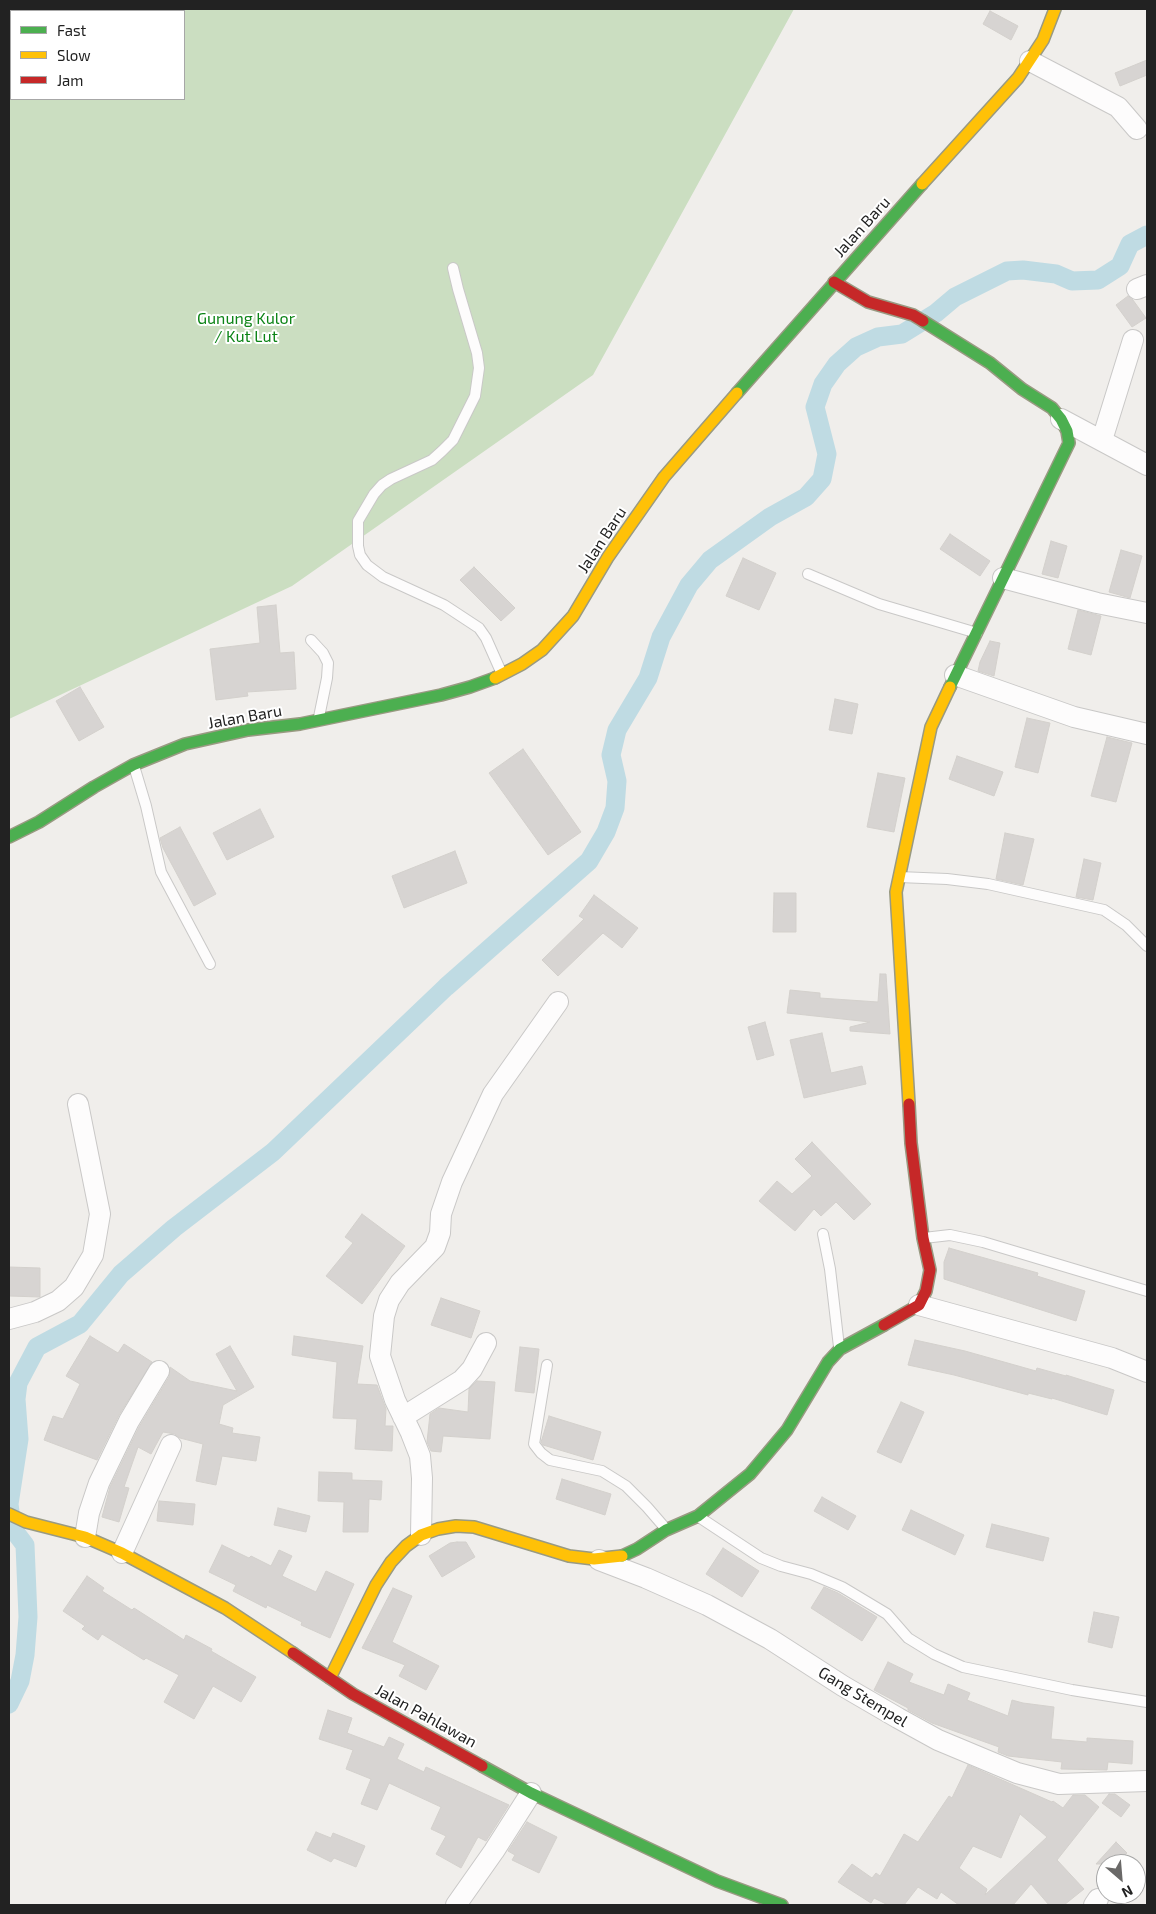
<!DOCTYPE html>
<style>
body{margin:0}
#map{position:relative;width:1156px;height:1914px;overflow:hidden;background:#f0eeeb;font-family:"Exo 2",sans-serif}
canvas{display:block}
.frame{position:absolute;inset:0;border:10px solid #222;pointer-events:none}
.legend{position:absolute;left:10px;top:10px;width:175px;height:90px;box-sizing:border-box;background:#fff;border:1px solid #a7a7a7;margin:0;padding:6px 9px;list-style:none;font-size:15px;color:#222}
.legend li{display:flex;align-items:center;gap:10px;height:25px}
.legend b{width:25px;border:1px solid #a7a7a7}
.north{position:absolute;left:1096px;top:1854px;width:50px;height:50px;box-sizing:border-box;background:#fff;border:1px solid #a7a7a7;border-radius:50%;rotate:153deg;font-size:14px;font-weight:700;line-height:20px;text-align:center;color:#222}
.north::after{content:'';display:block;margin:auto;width:18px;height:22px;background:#6a6968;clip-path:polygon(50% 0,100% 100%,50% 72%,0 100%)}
</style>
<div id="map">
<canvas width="1156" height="1914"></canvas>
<div class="frame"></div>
<ul class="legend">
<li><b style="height:6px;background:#4caf50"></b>Fast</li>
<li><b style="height:6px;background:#ffc107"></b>Slow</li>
<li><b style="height:6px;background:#c62828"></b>Jam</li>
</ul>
<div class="north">N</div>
</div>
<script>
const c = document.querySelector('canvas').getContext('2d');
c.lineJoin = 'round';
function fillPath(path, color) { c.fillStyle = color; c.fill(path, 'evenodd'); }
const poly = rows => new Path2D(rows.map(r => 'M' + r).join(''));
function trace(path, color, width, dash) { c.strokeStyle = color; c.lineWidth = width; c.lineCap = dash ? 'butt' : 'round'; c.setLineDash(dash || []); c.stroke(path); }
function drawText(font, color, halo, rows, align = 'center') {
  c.font = font + ' "Exo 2",sans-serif'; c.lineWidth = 4; c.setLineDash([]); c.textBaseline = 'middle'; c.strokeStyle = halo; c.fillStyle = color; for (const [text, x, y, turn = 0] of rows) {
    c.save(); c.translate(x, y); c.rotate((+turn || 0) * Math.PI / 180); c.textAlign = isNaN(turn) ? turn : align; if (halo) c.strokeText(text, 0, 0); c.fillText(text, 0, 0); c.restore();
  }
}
fillPath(poly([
 [9,9,794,9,593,375,292,586,9,719],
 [11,11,184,11,184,99,11,99]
]), '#cbdec1');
trace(poly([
 [9,1704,20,1681,25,1655,28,1617,25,1545,12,1528,9,1504,19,1439,16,1399,18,1383,37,1347,80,1324,121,1274,174,1228,273,1152,446,987,589,861,606,832,615,808,617,781,611,755,617,730,648,678,661,637,689,585,710,560,770,517,806,497,822,479,827,454,815,407,823,384,837,364,856,347,878,337,902,334,936,313,955,297,1007,271,1023,270,1056,274,1072,281,1098,280,1120,266,1130,244,1147,235]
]), '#bfdbe3', 19);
const building = poly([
 [990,11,1018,26,1011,40,983,24,990,11],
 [1147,60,1147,75,1120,86,1115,73,1147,60],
 [1128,296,1133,300,1146,318,1132,327,1116,305,1128,296],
 [950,534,990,561,980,576,940,549,950,534],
 [1051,541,1067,546,1058,578,1042,574,1051,541],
 [1121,550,1142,556,1130,598,1109,592,1121,550],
 [743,558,776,573,759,610,726,596,743,558],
 [474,567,515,608,501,621,460,580,474,567],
 [276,605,280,653,294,652,296,689,247,692,248,696,216,700,210,649,260,643,257,607,276,605],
 [1078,610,1101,616,1091,655,1068,649,1078,610],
 [990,641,1000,643,994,676,978,671,980,662,990,641],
 [80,687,104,727,79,741,56,701,80,687],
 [835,699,858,704,852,734,829,730,835,699],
 [1027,718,1050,723,1038,773,1015,767,1027,718],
 [1107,737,1132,743,1116,802,1091,796,1107,737],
 [523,749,581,832,548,855,489,773,523,749],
 [957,756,1003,772,994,796,949,779,957,756],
 [878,773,905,778,894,832,867,827,878,773],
 [260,809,274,837,227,860,213,833,260,809],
 [180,827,216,894,194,906,163,848,160,838,180,827],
 [1005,833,1034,839,1023,885,996,879,1005,833],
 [455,851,467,883,404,908,392,876,455,851],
 [1084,859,1101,863,1093,900,1076,897,1084,859],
 [774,893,796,893,796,932,773,932,774,893],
 [594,895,638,928,622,948,603,933,558,976,542,960,584,919,579,916,594,895],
 [880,974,886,974,890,1034,850,1031,850,1027,870,1022,787,1013,790,990,820,993,820,998,878,1002,880,974],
 [765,1022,774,1055,757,1060,748,1027,765,1022],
 [822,1033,831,1073,862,1066,866,1084,804,1098,790,1040,822,1033],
 [812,1142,871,1204,854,1220,836,1202,821,1216,814,1209,795,1231,759,1201,777,1181,792,1194,812,1176,795,1159,812,1142],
 [362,1214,405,1246,362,1304,326,1276,353,1243,345,1237,362,1214],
 [949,1248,1038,1273,1037,1276,1085,1291,1076,1321,944,1279,944,1262,949,1248],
 [9,1267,40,1268,40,1297,9,1296,9,1267],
 [441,1298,480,1311,471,1338,431,1325,441,1298],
 [90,1336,118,1353,124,1344,152,1362,119,1415,97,1460,44,1440,53,1416,63,1419,80,1384,66,1376,90,1336],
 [294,1336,363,1346,357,1384,377,1385,386,1409,385,1426,393,1426,392,1451,355,1449,357,1419,333,1418,337,1362,292,1355,294,1336],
 [915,1340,965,1351,1036,1371,1037,1368,1066,1376,1066,1375,1114,1390,1107,1415,1052,1398,1052,1399,1028,1393,1028,1395,954,1375,908,1365,915,1340],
 [230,1346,254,1387,223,1405,219,1424,233,1428,232,1433,260,1437,256,1461,222,1456,216,1485,196,1481,203,1444,180,1438,175,1434,163,1432,151,1454,138,1447,124,1487,129,1488,119,1522,102,1517,110,1487,139,1427,169,1377,170,1367,190,1381,237,1391,216,1354,230,1346],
 [520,1347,539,1349,534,1393,515,1391,520,1347],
 [477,1381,495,1382,490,1439,443,1436,441,1452,431,1451,427,1442,430,1414,439,1408,468,1412,469,1389,477,1381],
 [901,1402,924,1412,901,1463,877,1452,901,1402],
 [549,1416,601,1432,593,1460,543,1445,541,1442,542,1439,549,1416],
 [319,1472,352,1473,352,1480,382,1481,381,1500,369,1499,368,1532,343,1532,344,1502,318,1501,319,1472],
 [562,1479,611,1494,605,1515,556,1499,562,1479],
 [822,1497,856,1516,848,1530,814,1511,822,1497],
 [159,1501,195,1504,193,1525,157,1521,159,1501],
 [278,1508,310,1516,306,1532,274,1525,278,1508],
 [911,1510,964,1535,955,1555,902,1530,911,1510],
 [992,1524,1049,1538,1043,1561,986,1547,992,1524],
 [457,1542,466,1542,475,1557,442,1577,429,1556,450,1543,457,1542],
 [222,1545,249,1558,251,1556,271,1566,279,1550,292,1556,282,1576,316,1592,326,1571,354,1584,330,1638,301,1625,302,1622,267,1605,266,1608,233,1591,236,1585,209,1572,222,1545],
 [723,1548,759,1571,742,1597,706,1574,723,1548],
 [87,1576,104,1588,102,1591,132,1610,134,1608,184,1640,186,1635,212,1649,211,1651,256,1677,241,1702,213,1686,194,1719,164,1702,179,1675,146,1658,144,1660,102,1634,98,1640,82,1629,85,1626,63,1611,87,1576],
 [824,1587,838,1593,877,1617,862,1641,811,1608,824,1587],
 [393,1588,412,1596,392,1642,439,1666,426,1690,399,1676,405,1665,362,1648,393,1588],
 [1094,1612,1119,1617,1112,1648,1088,1642,1094,1612],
 [888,1662,913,1674,909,1682,944,1695,948,1684,970,1693,967,1700,1008,1716,1012,1700,1023,1703,1054,1707,1051,1739,1087,1742,1087,1738,1133,1741,1132,1764,1108,1762,1107,1770,1061,1769,1062,1762,1008,1756,998,1752,999,1747,932,1723,908,1710,908,1708,874,1690,888,1662],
 [328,1710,352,1718,347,1733,384,1747,389,1737,404,1744,397,1759,424,1772,426,1767,509,1805,486,1841,478,1837,461,1868,436,1854,446,1836,431,1829,441,1807,389,1783,377,1810,361,1804,371,1779,346,1769,353,1750,319,1739,328,1710],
 [968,1765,1052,1802,1053,1801,1063,1808,1073,1795,1085,1795,1099,1807,1057,1860,1084,1889,1064,1905,1049,1905,1031,1884,1013,1905,959,1905,941,1892,937,1899,918,1887,904,1905,888,1905,874,1898,871,1903,838,1882,852,1864,872,1878,876,1873,880,1876,904,1834,918,1842,949,1796,952,1798,968,1765],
 [1020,1814,1047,1837,985,1895,987,1889,959,1868,973,1846,1001,1858,1020,1814],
 [1109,1794,1115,1794,1130,1805,1121,1817,1102,1803,1109,1794],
 [527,1822,557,1837,539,1873,512,1860,515,1855,508,1851,527,1822],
 [316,1832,331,1838,333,1833,365,1846,356,1867,334,1858,331,1862,307,1850,316,1832],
 [1116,1842,1127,1853,1114,1864,1096,1864,1116,1842]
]);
fillPath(building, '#d7d4d2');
trace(building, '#d3d0cc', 1);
const lane = poly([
 [453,268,458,289,477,353,479,368,475,396,453,440,442,451,432,460,391,479,382,485,374,494,358,521,358,546,360,555,367,565,383,577,444,605,479,628,486,638,502,674],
 [808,574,879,604,977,633],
 [311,640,323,653,328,663,327,678,319,717],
 [134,766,146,806,161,872,210,964],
 [899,877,947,879,988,884,1104,910,1126,925,1147,946],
 [823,1234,830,1269,839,1347],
 [924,1238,950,1235,983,1242,1147,1291],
 [547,1365,534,1444,541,1453,550,1460,602,1471,626,1486,647,1507,666,1529],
 [699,1517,761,1558,781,1566,811,1574,842,1587,887,1614,908,1638,934,1654,963,1667,1072,1690,1147,1702]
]);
const street = poly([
 [1030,61,1118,107,1137,129],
 [1137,289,1147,285],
 [1061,419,1147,465],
 [1102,440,1133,340],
 [1003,578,1097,603,1147,613],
 [955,675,1074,717,1147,734],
 [919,1305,1112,1358,1147,1372],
 [9,1319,35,1312,58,1301,74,1287,93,1255,100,1214,78,1104],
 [403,1417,462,1380,472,1369,486,1343],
 [421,1535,422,1478,420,1456,411,1433,395,1400,380,1356,384,1316,389,1300,400,1283,435,1247,440,1233,441,1214,452,1182,493,1094,558,1002],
 [85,1537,89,1513,99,1483,129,1421,159,1371],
 [122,1553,171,1445],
 [599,1560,646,1578,707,1605,770,1639,843,1686,898,1718,938,1740,1017,1773,1059,1784,1147,1781],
 [456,1905,494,1851,531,1793],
 [1094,1905,1098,1899]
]);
const fast = poly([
 [923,321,990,363,1022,389,1052,408,1061,419,1067,431,1069,443,950,687],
 [737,393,922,184],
 [9,837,39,822,94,787,133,765,185,744,248,730,300,724,441,695,470,687,495,678],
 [622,1556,637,1549,666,1530,698,1516,750,1474,787,1430,828,1362,840,1349,884,1325],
 [482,1766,531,1793,717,1881,782,1905]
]);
const slow = poly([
 [922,184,1018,78,1043,40,1055,9],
 [495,678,522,664,542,650,573,616,608,557,664,477,737,393],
 [909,1104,896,892,931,727,950,687],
 [9,1514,26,1522,85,1537,122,1553,225,1608,293,1653],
 [330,1678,376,1585,391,1562,406,1546,421,1535,438,1529,456,1526,474,1527,569,1556,594,1559,622,1556]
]);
const jam = poly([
 [834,282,868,302,913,315,923,321],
 [884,1325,919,1305,926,1291,930,1270,923,1238,911,1143,909,1104],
 [293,1653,353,1694,482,1766]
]);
trace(lane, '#c9c8c7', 12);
trace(street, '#c9c8c7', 22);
trace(fast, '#999a82', 14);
trace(slow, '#999a82', 14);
trace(jam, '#999a82', 14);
trace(lane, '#fdfcfc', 10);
trace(street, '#fdfcfc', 20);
trace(fast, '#4caf50', 11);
trace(slow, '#ffc107', 11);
trace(jam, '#c62828', 11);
drawText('16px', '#222', '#fff', [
 ["Jalan Baru",862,227,-48],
 ["Jalan Baru",602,540,-57],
 ["Jalan Baru",245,717,-10],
 ["Gang Stempel",863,1697,31],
 ["Jalan Pahlawan",426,1716,29]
]);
drawText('16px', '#0c8416', '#fff', [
 ["Gunung Kulor",246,319],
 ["/ Kut Lut",246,337]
]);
</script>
